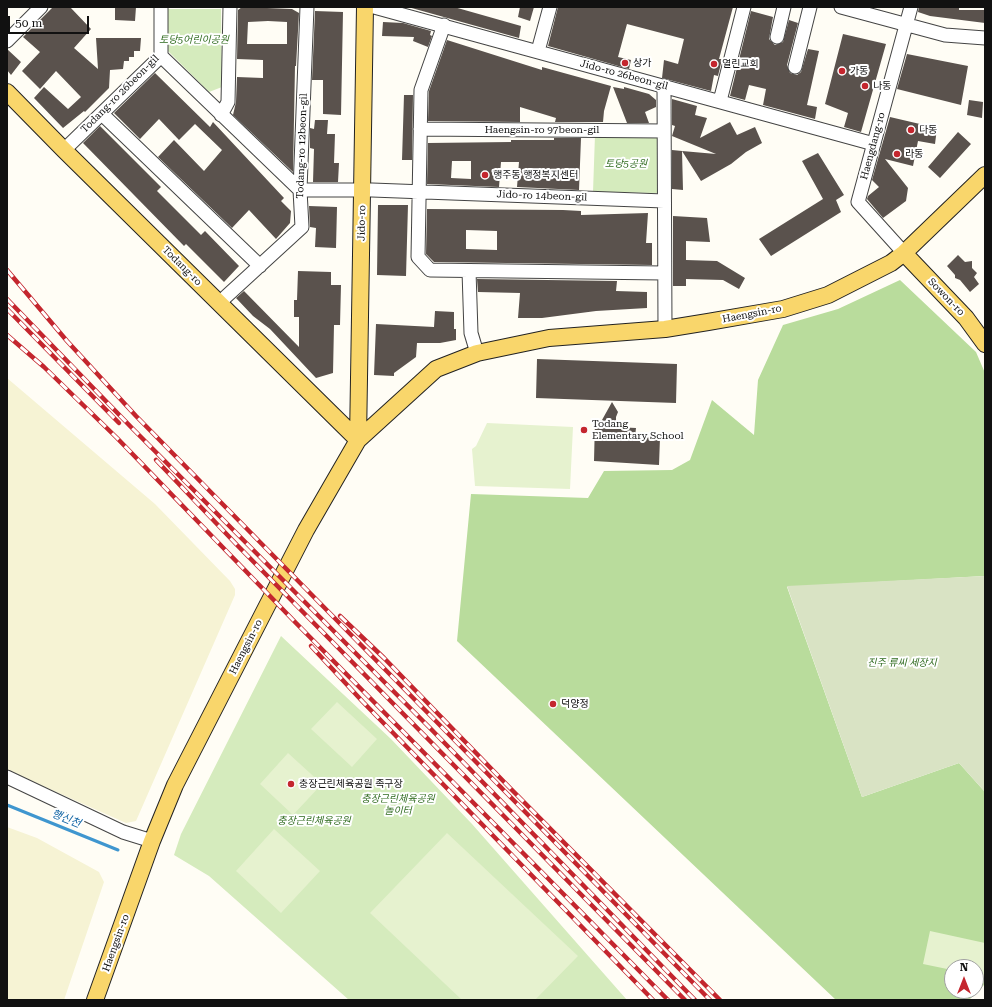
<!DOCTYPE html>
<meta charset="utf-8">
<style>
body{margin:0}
#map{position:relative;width:992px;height:1007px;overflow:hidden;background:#fffdf5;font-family:"Roboto Serif",serif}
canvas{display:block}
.frame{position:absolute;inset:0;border:8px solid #111;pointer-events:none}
.north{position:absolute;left:944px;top:959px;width:40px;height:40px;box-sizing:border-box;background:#fff;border:1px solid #a0a0a0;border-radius:50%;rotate:0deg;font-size:11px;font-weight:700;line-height:16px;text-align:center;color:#111}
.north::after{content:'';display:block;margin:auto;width:14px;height:18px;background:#c4262e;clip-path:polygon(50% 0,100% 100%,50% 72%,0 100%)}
.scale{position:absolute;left:8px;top:16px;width:81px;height:18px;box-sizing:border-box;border:2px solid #111;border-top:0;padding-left:5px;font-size:12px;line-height:14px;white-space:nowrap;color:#111;-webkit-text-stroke:3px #fff;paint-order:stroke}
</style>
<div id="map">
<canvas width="992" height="1007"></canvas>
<div class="frame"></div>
<div class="north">N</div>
<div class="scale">50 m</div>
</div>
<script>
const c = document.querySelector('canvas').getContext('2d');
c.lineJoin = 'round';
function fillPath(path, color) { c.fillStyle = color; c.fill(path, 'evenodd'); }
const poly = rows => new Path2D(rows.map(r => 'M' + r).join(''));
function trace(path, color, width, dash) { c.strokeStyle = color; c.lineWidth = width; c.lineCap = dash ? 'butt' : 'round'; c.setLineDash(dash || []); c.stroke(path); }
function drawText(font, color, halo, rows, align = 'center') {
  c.font = font + ' "Roboto Serif","Noto Sans KR",serif'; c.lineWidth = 4; c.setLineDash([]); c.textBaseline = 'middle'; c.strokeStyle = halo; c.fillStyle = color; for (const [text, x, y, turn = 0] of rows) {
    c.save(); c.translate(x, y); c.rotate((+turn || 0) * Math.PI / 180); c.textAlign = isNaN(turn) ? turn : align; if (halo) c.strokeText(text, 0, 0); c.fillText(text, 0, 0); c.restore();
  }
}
fillPath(poly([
 [7,378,155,504,230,581,235,589,235,595,136,821,126,823,7,770],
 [7,827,37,838,99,872,104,882,64,1000,7,1000]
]), '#f6f3d4');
fillPath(poly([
 [165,9,221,9,222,87,209,92,167,50],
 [595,135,659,138,657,193,593,192],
 [281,636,391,739,472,824,627,1000,349,1000,209,876,174,855,181,834]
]), '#d5ebbd');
fillPath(poly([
 [900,280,976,352,985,373,985,576,787,587,862,797,959,763,985,792,985,984,969,1000,836,1000,457,641,471,494,588,498,604,471,672,470,690,460,712,400,754,435,758,380,783,325,838,309],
 [952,967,976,967,976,991,952,991]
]), '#b9dc9c');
fillPath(poly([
 [985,576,985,792,959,763,862,797,787,586]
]), '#d9e3c4');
fillPath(poly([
 [487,423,573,427,570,489,475,486,472,449,476,446],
 [337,702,377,739,352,767,311,729],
 [288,753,322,784,293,815,260,784],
 [274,829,320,871,281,913,236,871],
 [447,833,578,956,535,1000,462,1000,370,913],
 [930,931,985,943,985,978,976,976,976,967,952,967,952,970,923,964]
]), '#e6f2cf');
trace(poly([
 [7,805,118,850]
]), '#3f96cf', 3);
fillPath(poly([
 [53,7,70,7,91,29,74,48,98,69,96,38,141,38,140,51,134,51,134,57,129,57,129,61,124,61,123,69,110,70,109,88,85,112,84,111,63,128,34,98,44,87,68,109,81,97,56,71,40,89,22,71,40,52,23,37],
 [115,7,136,7,135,21,115,20],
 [242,7,292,9,299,13,296,66,295,66,293,172,233,115,236,102,237,77,263,78,263,60,237,59,238,10],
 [268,21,287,22,287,44,247,44,248,22],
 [408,7,454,7,521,26,519,38],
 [520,7,534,7,530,21,518,17],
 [558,7,733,7,719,59,722,59,718,76,714,75,711,91,662,78,664,60,678,64,684,39,627,24,618,57,631,60,629,69,548,46],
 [919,7,959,7,959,10,985,10,985,23,930,16,918,12],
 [315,11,343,12,341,115,323,114,323,80,312,80],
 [751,11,773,17,769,39,775,45,783,42,789,20,798,23,787,65,790,73,797,75,801,72,808,49,819,51,807,105,817,107,815,119,763,105,766,89,749,85,745,100,730,96],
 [383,22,403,23,431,31,430,35,432,36,428,47,413,41,414,37,382,36],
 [843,34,886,44,861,132,844,127,848,113,825,104],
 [447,40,526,65,542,70,542,67,611,86,604,111,603,122,555,122,556,118,520,107,520,122,428,121,429,91],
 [7,49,21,62,11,75,7,70],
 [907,54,968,66,961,105,897,89],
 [155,73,210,127,213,122,284,198,281,201,291,211,290,223,276,239,249,210,232,228,158,157,174,140,204,171,222,150,195,124,179,140,159,119,140,139,114,113],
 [613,87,624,89,624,87,649,94,656,100,656,107,645,112,649,123,627,123],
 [404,95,413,95,412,160,402,160],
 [672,99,697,106,695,115,707,118,700,138,730,122,737,135,755,127,762,143,746,152,731,164,701,181,682,151,716,154,672,136,675,126,672,125],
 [969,100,983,102,982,118,967,115],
 [890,117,937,128,935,144,918,141,913,166,885,159,908,188,906,201,883,218,867,199,868,196,879,187,872,180],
 [315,120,328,120,327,134,335,134,334,163,339,163,338,182,313,182,314,149,310,148,310,128,314,129],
 [100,126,161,187,157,191,201,235,205,231,239,266,224,282,186,244,184,246,83,143],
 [958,132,971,144,940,178,928,167],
 [554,138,581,138,579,190,517,187,519,162,501,162,499,187,427,184,428,143,511,142,511,140,554,140],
 [452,161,471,161,471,179,451,178],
 [672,150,682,151,683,190,672,189],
 [818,153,844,195,836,200,841,212,771,256,759,239,823,199,802,161],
 [378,205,408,205,406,276,377,275],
 [309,206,337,207,336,248,315,247,316,228,310,227],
 [427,209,563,210,581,211,581,215,648,213,646,243,652,243,652,265,434,262,426,254],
 [466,230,497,231,497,250,466,249],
 [673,216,707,218,710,242,686,241,686,260,717,261,745,278,739,289,723,280,686,279,686,286,673,286],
 [958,255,965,262,972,261,972,268,977,273,974,277,979,284,970,292,960,280,955,278,955,275,947,266],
 [298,271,331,272,331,285,341,285,340,325,334,325,333,373,316,378,270,329,253,316,236,298,244,291,299,347,299,317,294,317,294,300,297,300],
 [477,279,617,281,616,291,647,292,647,308,596,311,542,318,518,318,520,293,478,292],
 [435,311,454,312,454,329,456,329,456,340,440,343,417,343,416,357,394,373,394,376,374,375,376,324,434,327],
 [537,359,677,364,676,403,536,398],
 [612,402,618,412,616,417,616,427,636,428,635,437,660,438,659,465,594,461,595,420,602,420]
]), '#5a524d');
const minor = poly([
 [374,7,874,144],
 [841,7,945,35,985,38],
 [444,25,421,90,418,257,430,270,663,273],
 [777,37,784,7],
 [7,41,41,7],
 [538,51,550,7],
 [161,56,300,190,372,190,664,201],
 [795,67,810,7],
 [664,86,665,329],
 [720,101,744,7],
 [102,114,260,266],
 [221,115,228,102,230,7],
 [420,129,664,131],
 [64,150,161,56,161,7],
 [904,253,858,202,911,7],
 [469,271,471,333,477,353],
 [219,303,302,227,300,190,307,7],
 [7,777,123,832,152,841]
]);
const major = poly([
 [7,92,64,150,358,440],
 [904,253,966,318,985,344],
 [358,440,365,7],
 [95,1000,152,841,175,785,306,530,358,440,436,369,477,353,549,338,665,329,708,322,783,309,828,295,891,263,904,253,985,175]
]);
trace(minor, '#444', 15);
trace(major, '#222', 18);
trace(minor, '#fff', 13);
trace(major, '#f9d66b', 16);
const rail = poly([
 [7,270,67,341,136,416,710,1000],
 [7,299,131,427,429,727,695,1000],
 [7,309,119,423],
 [7,335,44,367,117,438,296,623,668,1000],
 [156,460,237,545,685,1000],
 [340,616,384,658,510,788,720,1000],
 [311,646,363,702,653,1000]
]);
trace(rail, '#c4262e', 4.5);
trace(rail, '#fff', 3, [9]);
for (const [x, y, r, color] of [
 [625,63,4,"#c4262e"],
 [714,64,4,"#c4262e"],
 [842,71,4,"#c4262e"],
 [865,86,4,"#c4262e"],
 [911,130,4,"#c4262e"],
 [897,154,4,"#c4262e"],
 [485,175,4,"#c4262e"],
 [584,430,4,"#c4262e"],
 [553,704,4,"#c4262e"],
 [291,784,4,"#c4262e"]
]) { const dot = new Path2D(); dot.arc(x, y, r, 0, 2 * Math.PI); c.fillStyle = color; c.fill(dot); trace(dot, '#fff', 1.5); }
drawText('italic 10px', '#2f6b1f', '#fff', [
 ["토당5어린이공원",194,40],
 ["토당5공원",626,164],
 ["진주 류씨 세장지",902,663],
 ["충장근린체육공원",398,799],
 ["놀이터",398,811],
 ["충장근린체육공원",314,821]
]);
drawText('10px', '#111', '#fff', [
 ["상가",633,63],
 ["열린교회",722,64],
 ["가동",850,71],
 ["나동",873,86],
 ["다동",919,130],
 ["라동",905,154],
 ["행주동 행정복지센터",493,175],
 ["Todang",592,424],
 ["Elementary School",592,436],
 ["덕양정",561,704],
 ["충장근린체육공원 족구장",299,784]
], 'left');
drawText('10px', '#111', '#fff', [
 ["Jido-ro 26beon-gil",624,75,15],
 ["Todang-ro 26beon-gil",120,94,-45],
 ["Haengsin-ro 97beon-gil",542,130],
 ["Todang-ro 12beon-gil",302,146,-88],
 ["Haengdang-ro",873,146,-75],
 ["Jido-ro 14beon-gil",542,196,2],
 ["Jido-ro",362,223,-89],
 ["Todang-ro",182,266,45],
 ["Sowon-ro",946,297,46],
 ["Haengsin-ro",752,314,-11],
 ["Haengsin-ro",246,647,-63],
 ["Haengsin-ro",116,943,-70]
]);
drawText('italic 11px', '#1768a6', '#fff', [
 ["행신천",66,819,22]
]);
</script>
